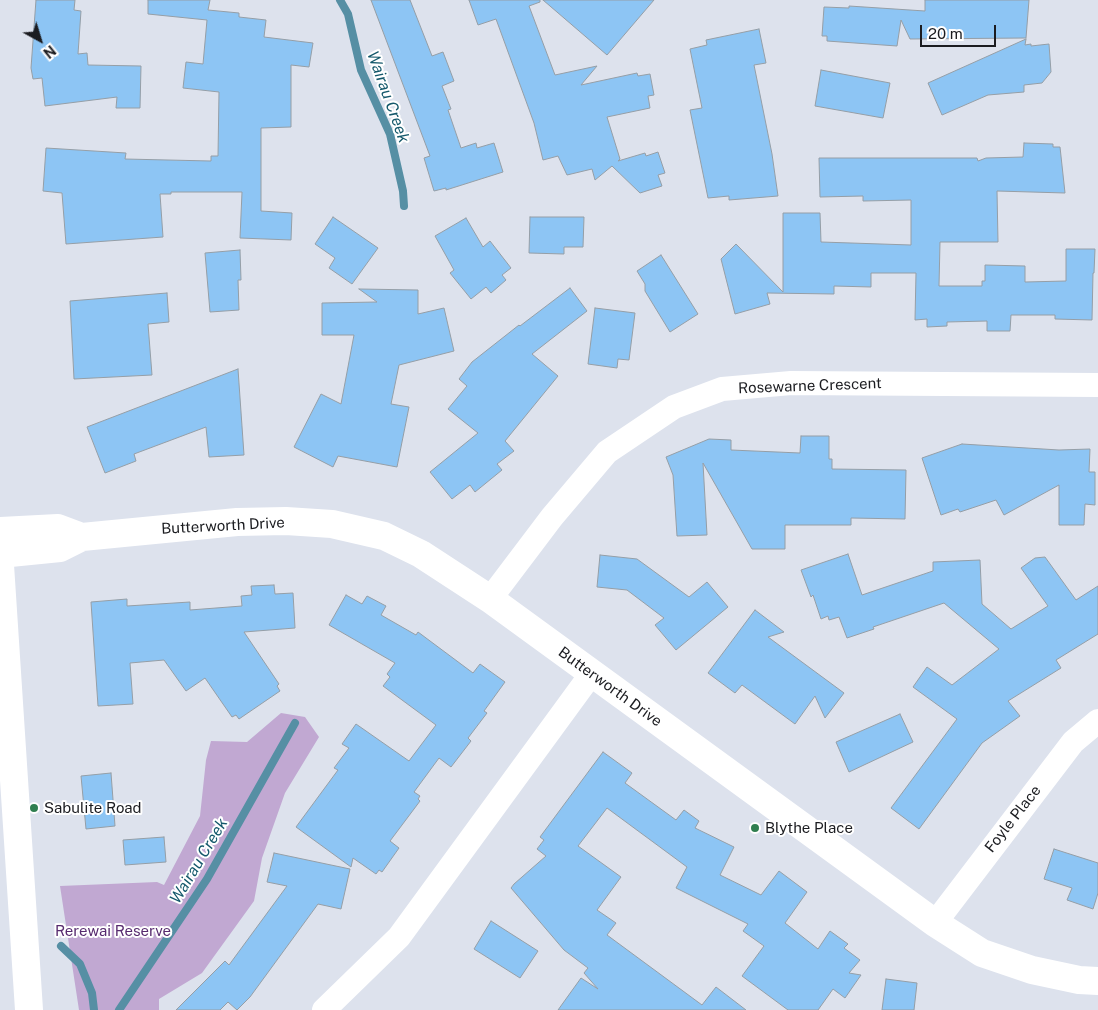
<!DOCTYPE html>
<style>
body{margin:0}
#map{position:relative;width:1098px;height:1010px;overflow:hidden;background:#dde2ed;font-family:"Public Sans",sans-serif}
canvas{display:block}
.north{position:absolute;left:15px;top:15px;width:50px;height:50px;-webkit-text-stroke:4px #fff;paint-order:stroke;rotate:141deg;font-size:14px;font-weight:700;line-height:20px;text-align:center;color:#1b1c20}
.north::after{content:'';display:block;margin:auto;width:18px;height:22px;background:#1b1c20;clip-path:polygon(50% 0,100% 100%,50% 72%,0 100%)}
.scale{position:absolute;left:920px;top:25px;width:76px;height:22px;box-sizing:border-box;border:2px solid #1b1c20;border-top:0;padding-left:6px;font-size:15px;line-height:18px;white-space:nowrap;color:#1b1c20;-webkit-text-stroke:4px #fff;paint-order:stroke}
</style>
<div id="map">
<canvas width="1098" height="1010"></canvas>
<div class="north">N</div>
<div class="scale">20 m</div>
</div>
<script>
const c = document.querySelector('canvas').getContext('2d');
c.lineJoin = 'round';
function fillPath(path, color) { c.fillStyle = color; c.fill(path, 'evenodd'); }
const poly = rows => new Path2D(rows.map(r => 'M' + r).join(''));
function trace(path, color, width, dash) { c.strokeStyle = color; c.lineWidth = width; c.lineCap = dash ? 'butt' : 'round'; c.setLineDash(dash || []); c.stroke(path); }
function drawText(font, color, halo, rows, align = 'center') {
  c.font = font + ' "Public Sans",sans-serif'; c.lineWidth = 4; c.setLineDash([]); c.textBaseline = 'middle'; c.strokeStyle = halo; c.fillStyle = color; for (const [text, x, y, turn = 0] of rows) {
    c.save(); c.translate(x, y); c.rotate((+turn || 0) * Math.PI / 180); c.textAlign = isNaN(turn) ? turn : align; if (halo) c.strokeText(text, 0, 0); c.fillText(text, 0, 0); c.restore();
  }
}
fillPath(poly([
 [281,713,305,717,319,737,285,793,262,858,254,901,202,973,159,999,159,1010,79,1010,60,886,157,882,164,885,200,816,206,760,211,741,247,742]
]), '#c1a8d2');
trace(poly([
 [340,0,348,14,361,70,390,134,403,191,404,206],
 [61,946,80,964,92,993,94,1010],
 [119,1010,207,879,295,723]
]), '#568fa4', 8);
const building = poly([
 [36,0,75,0,74,10,81,11,78,54,87,53,88,65,141,66,140,108,116,108,117,97,45,106,42,78,33,79,31,68,36,0],
 [148,0,210,0,208,10,239,13,239,17,266,20,264,37,313,43,309,67,291,65,291,127,261,128,261,211,292,213,291,240,240,238,242,192,171,192,171,194,160,194,163,237,66,244,62,193,43,191,46,148,126,153,125,159,211,161,211,156,218,156,219,92,183,88,186,62,203,64,207,20,148,14,148,0],
 [371,0,410,0,432,56,443,52,454,81,442,86,451,109,448,110,461,148,476,143,477,148,494,143,503,172,446,190,446,188,434,191,424,158,430,156,371,0],
 [469,0,540,0,540,2,529,6,555,75,597,66,581,85,637,73,638,76,650,74,654,95,648,96,650,108,607,117,620,159,618,161,645,153,646,156,658,152,665,173,658,175,662,186,640,193,612,166,595,180,592,169,567,175,558,156,543,160,534,123,496,19,478,25,469,0],
 [543,0,654,0,607,55,543,0],
 [925,0,1029,0,1026,38,910,39,901,20,897,46,827,41,827,36,822,36,824,7,849,8,849,6,925,11,925,0],
 [759,29,766,63,754,65,772,154,778,196,729,200,729,196,708,198,690,110,702,108,690,49,707,45,706,40,759,29],
 [1026,39,1025,45,1031,44,1031,46,1049,44,1051,72,1042,83,1024,85,1024,92,988,95,942,115,928,83,1026,39],
 [821,70,890,83,883,118,815,106,821,70],
 [1024,143,1053,144,1053,147,1060,147,1065,193,997,191,998,242,940,242,939,286,982,286,982,281,985,281,985,265,1025,266,1025,282,1066,281,1066,249,1095,249,1094,273,1093,273,1092,320,1055,319,1055,315,1011,315,1010,331,987,331,987,321,947,322,947,326,927,327,927,319,915,320,916,273,871,273,871,287,834,286,834,294,767,293,770,304,735,314,721,259,736,244,783,292,783,213,820,213,821,242,911,245,911,200,863,201,863,196,820,197,819,158,977,158,978,161,986,158,1023,157,1024,143],
 [333,217,378,248,352,284,329,268,335,258,315,244,333,217],
 [530,217,584,217,583,247,564,247,564,254,529,253,530,217],
 [466,218,483,247,490,241,511,268,502,275,506,280,491,293,486,287,471,299,450,273,454,270,435,236,466,218],
 [240,250,241,280,238,280,239,310,210,312,205,253,240,250],
 [661,255,698,314,670,332,645,291,645,284,637,271,661,255],
 [570,288,587,311,532,354,558,376,505,441,514,451,497,464,502,470,475,492,470,485,452,499,430,472,478,433,448,409,467,386,459,379,472,362,519,325,520,326,570,288],
 [359,289,418,290,418,314,444,308,454,351,399,365,391,404,409,407,397,467,338,456,333,467,294,447,321,394,341,404,354,335,322,335,322,303,377,302,359,289],
 [167,293,169,322,148,324,152,375,74,379,70,301,167,293],
 [595,308,635,313,629,360,618,359,617,368,588,364,595,308],
 [238,369,244,455,209,457,206,427,134,454,136,461,105,473,87,427,238,369],
 [801,436,829,436,829,459,832,459,832,469,906,470,905,519,851,518,851,525,785,525,785,549,752,549,703,463,707,535,677,536,673,475,666,457,709,439,731,440,731,450,800,453,801,436],
 [962,444,1059,450,1090,449,1089,472,1095,472,1095,505,1085,504,1084,525,1059,525,1059,485,1004,515,996,500,960,512,958,509,941,515,922,458,962,444],
 [848,554,862,595,933,571,933,562,980,560,982,604,1011,629,1048,606,1021,568,1035,558,1045,557,1076,600,1098,586,1098,634,1056,660,1061,668,1008,701,1020,716,982,743,919,829,891,808,957,719,913,687,927,667,952,685,999,649,944,603,873,627,874,629,847,638,839,617,829,620,828,616,821,619,813,595,811,597,801,570,848,554],
 [600,555,637,559,689,597,707,582,728,607,676,650,655,625,664,618,627,590,597,587,600,555],
 [274,585,275,594,293,593,295,628,244,632,279,684,277,686,280,691,239,719,236,715,232,717,205,678,186,691,164,660,130,663,133,704,98,706,91,602,127,599,127,606,190,602,190,610,242,606,241,596,252,595,251,586,274,585],
 [346,595,362,604,367,596,386,606,381,615,416,635,418,632,473,673,480,664,505,682,484,711,487,713,468,738,471,741,451,767,439,758,414,792,420,796,418,799,420,801,390,841,399,848,382,872,379,870,376,874,353,858,351,867,296,827,338,770,334,768,349,748,342,744,356,724,409,761,436,725,383,686,390,677,387,674,395,663,329,625,346,595],
 [755,610,784,632,768,637,844,693,825,718,815,696,795,724,742,685,735,693,708,673,755,610],
 [900,714,913,742,849,772,836,742,900,714],
 [603,752,632,773,625,783,676,820,684,810,699,821,695,828,734,847,720,875,761,895,779,871,807,892,785,923,818,949,830,931,848,944,844,948,860,960,849,973,861,975,845,998,833,989,818,1010,788,1010,742,976,764,946,743,931,748,924,676,888,687,867,607,808,578,846,621,877,597,910,616,923,607,935,702,1005,716,987,746,1010,558,1010,581,978,598,989,584,973,588,968,564,950,511,888,514,884,546,856,537,849,544,840,540,837,603,752],
 [111,773,115,826,86,829,81,776,111,773],
 [164,837,166,862,125,865,123,840,164,837],
 [1054,849,1098,863,1098,893,1093,909,1067,900,1072,888,1044,879,1054,849],
 [274,853,350,869,341,909,318,904,250,997,237,1010,228,1002,220,1010,176,1010,225,961,229,965,287,886,267,882,274,853],
 [491,921,538,951,520,978,474,949,491,921],
 [886,979,917,983,914,1010,882,1010,886,979]
]);
fillPath(building, '#8dc5f4');
trace(building, '#959ea6', 1);
trace(poly([
 [490,599,552,517,607,452,674,407,722,389,791,383,1098,385],
 [935,923,1073,742,1098,721],
 [324,1010,399,937,592,673]
]), '#fff', 24);
trace(poly([
 [0,531,58,528,82,537],
 [0,554,60,548,82,537,237,522,286,521,332,524,384,536,421,554,490,599,935,923,982,953,1032,970,1079,980,1098,981],
 [0,565,29,1010]
]), '#fff', 28);
for (const [x, y, r, color] of [
 [34,808,5,"#2f7e4f"],
 [755,828,5,"#2f7e4f"]
]) { const dot = new Path2D(); dot.arc(x, y, r, 0, 2 * Math.PI); c.fillStyle = color; c.fill(dot); trace(dot, '#fff', 2); }
drawText('15px', '#1b1c20', '#fff', [
 ["Rosewarne Crescent",810,386,-2],
 ["Butterworth Drive",223,526,-3],
 ["Butterworth Drive",610,687,36],
 ["Foyle Place",1013,819,-52]
]);
drawText('15px', '#1b1c20', '#fff', [
 ["Sabulite Road",44,808],
 ["Blythe Place",765,828]
], 'left');
drawText('15px', '#572b6f', '#fff', [
 ["Rerewai Reserve",113,931]
]);
drawText('italic 16px', '#14586b', '#fff', [
 ["Wairau Creek",388,97,70],
 ["Wairau Creek",199,861,-59]
]);
</script>
